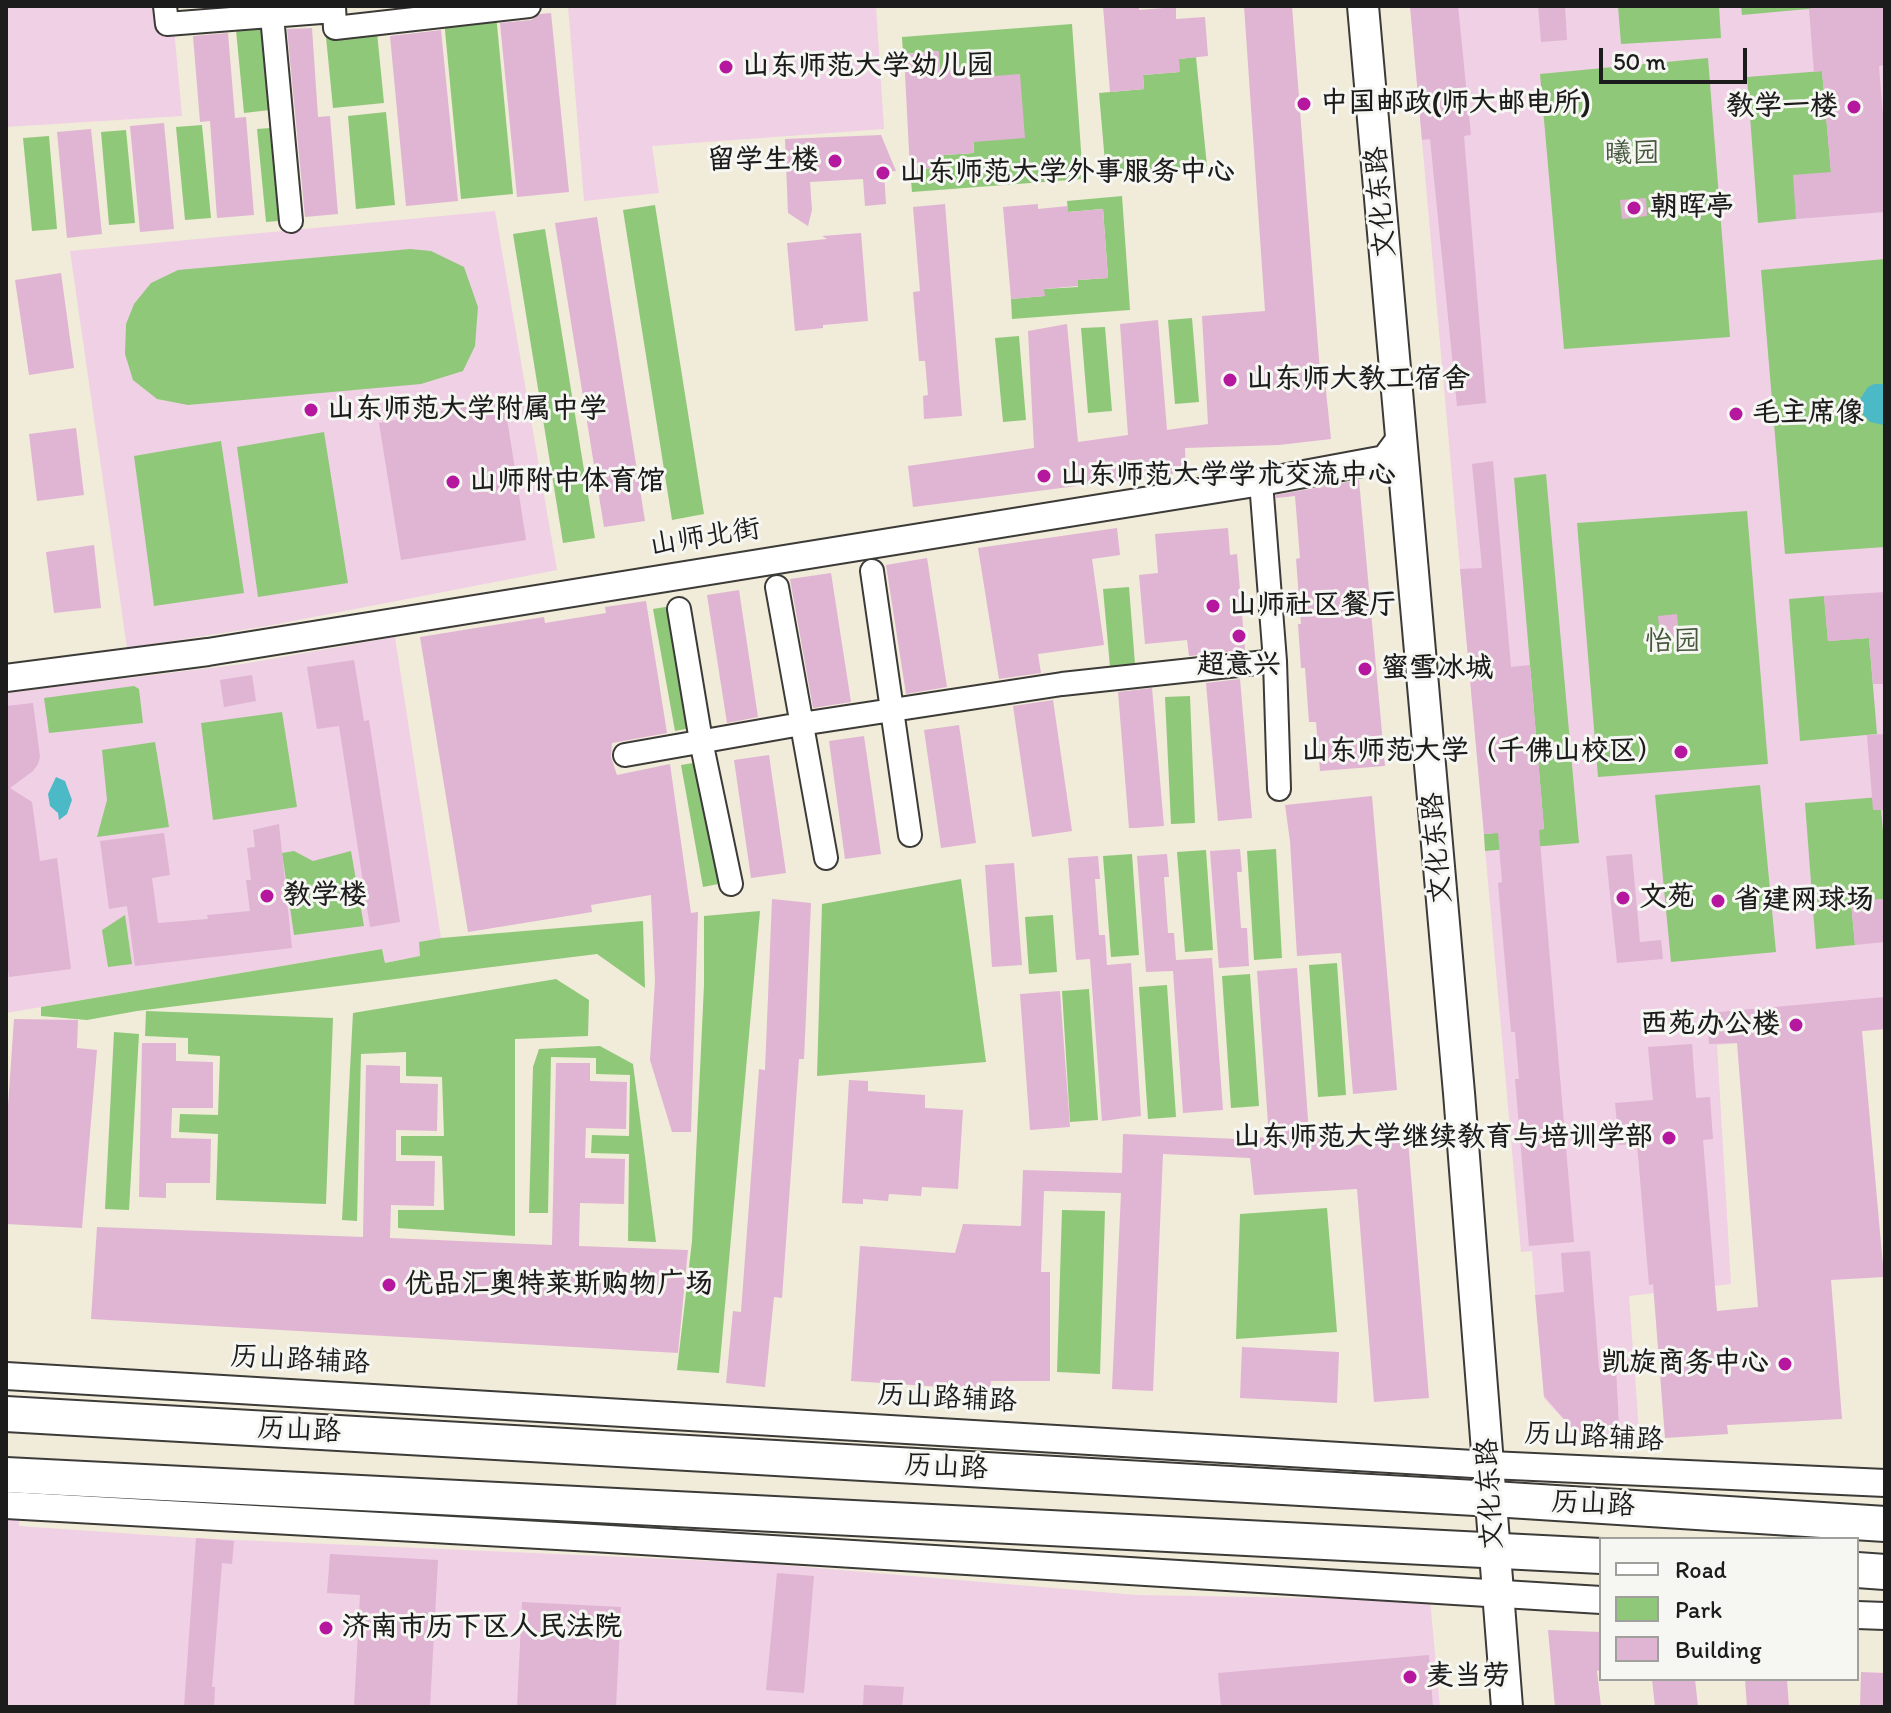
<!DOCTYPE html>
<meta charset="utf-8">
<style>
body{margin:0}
#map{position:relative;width:1891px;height:1713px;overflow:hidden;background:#f1ebd9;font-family:Itim,sans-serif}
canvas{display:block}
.frame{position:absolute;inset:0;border:8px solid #1c1c1c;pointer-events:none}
.legend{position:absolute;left:1599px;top:1537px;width:260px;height:144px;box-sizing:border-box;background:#f6f6f2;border:2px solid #9f9f9c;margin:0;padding:10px 14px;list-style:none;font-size:24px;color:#1c1c1c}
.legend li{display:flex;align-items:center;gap:16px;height:40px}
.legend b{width:40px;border:2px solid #9f9f9c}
.scale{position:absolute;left:1599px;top:48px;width:148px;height:36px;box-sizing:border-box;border:4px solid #1c1c1c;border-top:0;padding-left:10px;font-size:24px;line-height:28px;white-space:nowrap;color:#1c1c1c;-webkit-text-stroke:6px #f6f6f2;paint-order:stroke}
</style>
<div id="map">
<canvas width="1891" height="1713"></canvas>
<div class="frame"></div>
<ul class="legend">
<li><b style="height:10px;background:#fff"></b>Road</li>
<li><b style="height:22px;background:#90c87a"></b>Park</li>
<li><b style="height:22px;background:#e0b4d3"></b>Building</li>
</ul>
<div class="scale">50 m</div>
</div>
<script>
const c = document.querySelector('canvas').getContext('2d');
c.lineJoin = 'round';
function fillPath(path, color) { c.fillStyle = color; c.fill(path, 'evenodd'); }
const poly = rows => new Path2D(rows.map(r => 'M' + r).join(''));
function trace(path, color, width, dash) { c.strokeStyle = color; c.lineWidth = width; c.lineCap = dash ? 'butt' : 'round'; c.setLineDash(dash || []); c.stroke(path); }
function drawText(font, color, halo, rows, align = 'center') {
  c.font = font + ' Itim,"LXGW WenKai TC",sans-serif'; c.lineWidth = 6; c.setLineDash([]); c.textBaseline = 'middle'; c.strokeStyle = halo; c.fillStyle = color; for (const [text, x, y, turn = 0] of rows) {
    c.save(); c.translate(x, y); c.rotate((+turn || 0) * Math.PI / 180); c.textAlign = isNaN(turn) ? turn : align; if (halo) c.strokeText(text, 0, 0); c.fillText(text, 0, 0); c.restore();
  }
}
fillPath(poly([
 [6,6,172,6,182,116,6,127],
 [568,6,876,6,884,129,652,146,659,193,584,201],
 [1410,6,1885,6,1885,1029,1717,1045,1731,1284,1629,1296,1640,1444,1587,1445,1544,1398,1532,1251,1521,1252],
 [495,211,557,570,267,626,127,648,70,251],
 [395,637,441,938,419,942,421,956,385,963,382,949,6,1013,6,693,243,664],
 [6,1519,19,1520,19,1526,193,1538,758,1563,1136,1595,1430,1600,1440,1707,6,1707]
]), '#f0d0e5');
fillPath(poly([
 [1618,6,1719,6,1721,38,1621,44],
 [1741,6,1819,6,1819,8,1742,15],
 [496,14,513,194,461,199,444,20],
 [261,17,270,110,244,113,235,20],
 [376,22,384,103,333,108,325,27],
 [1072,24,1083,179,912,192,910,170,944,167,944,155,974,153,970,78,969,67,940,69,938,51,903,54,902,37],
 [1196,57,1207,166,1106,174,1099,93,1144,89,1143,75,1179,72,1179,59],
 [1708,58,1730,337,1564,349,1540,74],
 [1822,71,1831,172,1796,219,1758,223,1747,77],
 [386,112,395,205,356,209,348,116],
 [202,125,211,218,185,220,176,127],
 [283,127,291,220,266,222,257,129],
 [126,130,135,223,109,225,101,132],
 [49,136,57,229,32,231,23,138],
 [1122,196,1130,310,1012,319,1011,299,1044,296,1044,289,1078,287,1078,280,1108,278,1103,209,1068,212,1067,201],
 [655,205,704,514,672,520,623,210],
 [545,229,595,538,563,543,513,234],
 [410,249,431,251,464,267,478,307,475,346,463,371,421,384,188,405,157,399,133,380,125,354,126,324,134,304,151,283,178,270],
 [1885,259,1885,547,1785,554,1761,270],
 [1192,318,1199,402,1175,404,1168,320],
 [1105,327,1112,411,1088,413,1081,328],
 [1019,336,1026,420,1003,422,995,338],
 [324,432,348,583,258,597,237,447],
 [221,441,244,593,154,606,134,456],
 [1546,474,1579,843,1485,851,1484,834,1544,829,1514,478],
 [1747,511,1768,764,1598,777,1577,523],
 [1129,587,1135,664,1110,667,1103,589],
 [1824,596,1828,641,1869,638,1877,734,1800,741,1789,599],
 [689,603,711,724,675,731,653,609],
 [134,686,139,689,143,723,49,733,44,698],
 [1190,696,1195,823,1171,824,1165,697],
 [282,712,297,807,213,820,201,723],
 [155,742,169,827,97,837,107,800,102,750],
 [717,759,739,880,703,887,681,765],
 [1760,785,1776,952,1671,962,1655,795],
 [1880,797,1885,854,1885,899,1851,902,1855,945,1816,949,1805,803],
 [1276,849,1282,958,1254,960,1247,851],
 [1206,850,1213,950,1185,952,1177,852],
 [294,851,313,861,351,851,364,926,294,935,282,853],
 [1132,854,1139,955,1111,957,1103,856],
 [961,879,986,1062,817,1076,822,904],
 [760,911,719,1373,677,1370,692,1241,704,985,704,916],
 [125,915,132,964,108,967,102,930],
 [1053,915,1057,972,1029,974,1025,917],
 [643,921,645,988,597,954,137,1011,87,1020,41,1016,41,1007,382,949,385,963,420,956,419,942,441,938],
 [1337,963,1346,1095,1318,1097,1309,965],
 [1250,974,1259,1106,1231,1108,1222,976],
 [556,979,589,1000,588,1036,515,1039,515,1236,398,1228,398,1210,444,1210,442,1156,401,1155,401,1136,444,1136,442,1077,406,1076,406,1052,361,1054,357,1221,342,1220,353,1013],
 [1167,985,1176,1117,1148,1119,1139,987],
 [1089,989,1098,1120,1070,1122,1062,991],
 [146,1011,333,1018,326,1204,216,1200,218,1134,179,1132,180,1114,218,1115,220,1056,188,1054,188,1038,145,1036],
 [114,1032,139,1034,129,1210,105,1209],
 [600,1046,633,1064,656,1242,628,1241,629,1154,591,1153,592,1135,629,1136,630,1075,596,1074,596,1058,551,1057,548,1213,529,1213,533,1067,539,1049],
 [1327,1208,1337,1332,1236,1339,1240,1214],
 [1062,1210,1105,1211,1100,1374,1057,1372]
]), '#90c87a');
fillPath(poly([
 [1874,384,1885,384,1884,425,1870,422,1861,412,1860,399,1868,387],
 [56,777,65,781,72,800,67,814,59,820,58,813,50,806,48,794]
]), '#4cb9c6');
fillPath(poly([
 [1103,6,1139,6,1139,10,1176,7,1176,19,1205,17,1208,56,1179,59,1180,72,1143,75,1144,89,1110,92],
 [1244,6,1292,6,1320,372,1324,372,1331,439,1279,445,1185,448,1186,472,913,507,908,466,1034,448,1028,331,1067,324,1078,442,1128,435,1120,324,1158,320,1167,430,1208,424,1202,316,1265,311],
 [1410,6,1458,6,1471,135,1464,136,1486,403,1457,406,1430,139,1422,140],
 [1538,6,1565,6,1567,40,1541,42],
 [1819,6,1883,6,1885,65,1879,66,1885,142,1885,212,1796,219,1793,175,1831,172,1822,71,1814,72,1809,9],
 [551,13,569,192,517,197,500,23,531,20,540,14],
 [312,28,318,117,330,116,338,214,305,217,287,29],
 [441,30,458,201,406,206,390,36],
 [228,33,235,118,246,117,254,215,217,218,210,121,200,122,193,36],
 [939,51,940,69,969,67,970,78,1020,74,1025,138,973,142,974,153,944,155,944,167,910,170,904,54],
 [164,123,174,229,140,232,130,126],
 [91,129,102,234,67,238,57,132],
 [881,135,896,171,884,172,886,204,865,206,863,179,810,182,812,210,808,226,788,213,785,139],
 [1646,198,1647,216,1622,219,1620,200],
 [945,204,962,416,924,419,923,396,928,395,925,361,919,361,913,292,920,291,913,207],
 [1038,204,1038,209,1068,206,1068,212,1103,209,1108,278,1078,280,1078,286,1044,289,1045,296,1011,299,1003,207],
 [597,217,645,521,604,527,555,223],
 [861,233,868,321,823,325,823,328,795,331,787,243,827,239,822,236],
 [61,273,74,368,29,375,15,280],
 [504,399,526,540,401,560,379,423],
 [76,428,84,495,37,501,29,434],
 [1493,461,1511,667,1530,665,1544,829,1539,830,1574,1242,1529,1246,1515,1079,1519,1079,1515,1032,1511,1032,1498,883,1502,882,1498,833,1484,834,1460,569,1482,568,1472,464],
 [1359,480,1385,766,1320,771,1316,722,1309,722,1305,668,1301,668,1298,624,1301,624,1296,559,1300,558,1295,496,1276,498,1276,495],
 [1117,528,1120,555,1092,559,1104,645,1038,654,1041,673,999,679,978,548],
 [1228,528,1230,555,1237,554,1245,650,1189,656,1187,640,1145,644,1139,575,1158,573,1155,534],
 [94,545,101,608,54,613,46,552],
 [927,558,947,687,906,694,886,565],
 [831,573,851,702,813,708,790,579],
 [739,590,758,717,727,723,707,595],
 [1885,592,1885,684,1873,684,1869,638,1828,641,1824,596],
 [646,601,667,733,612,743,611,757,617,775,670,764,691,913,698,912,691,1132,672,1132,650,1060,655,981,651,895,591,905,592,912,468,932,420,637,544,617,545,623,606,613,605,607],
 [1677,614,1679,635,1660,637,1658,616],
 [354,660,364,721,369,720,400,922,370,927,339,726,317,729,307,667],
 [252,675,256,701,224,707,220,680],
 [1240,679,1252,818,1218,821,1206,683],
 [1152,688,1164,826,1135,828,1129,828,1118,692],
 [1053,700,1072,831,1032,837,1013,706],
 [33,703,40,757,38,764,33,771,10,788,32,802,40,861,57,858,71,969,9,977,6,953,6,706],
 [959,725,976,843,941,848,924,730],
 [1885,734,1885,810,1873,810,1867,735],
 [864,736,881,854,845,859,829,741],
 [769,755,786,873,751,878,734,760],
 [1372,796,1397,1090,1353,1094,1341,953,1297,956,1290,841,1285,805],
 [279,824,292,948,135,966,127,906,109,909,100,841,164,833,170,875,152,878,158,923,208,919,207,915,250,911,246,880,251,880,247,848,255,847,253,830],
 [1240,849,1242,872,1237,872,1241,928,1247,928,1249,966,1219,968,1210,851],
 [1167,854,1169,877,1164,877,1168,933,1174,933,1176,960,1212,958,1223,1110,1183,1113,1173,971,1146,972,1137,856],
 [1632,854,1640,942,1661,940,1663,959,1617,963,1606,856],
 [1098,856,1100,879,1095,879,1099,935,1105,935,1107,965,1131,963,1141,1116,1102,1121,1090,959,1076,960,1068,858],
 [1014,863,1022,965,992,967,985,865],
 [772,899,811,903,804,1059,799,1059,782,1298,774,1297,765,1387,726,1383,733,1311,741,1312,759,1069,765,1070],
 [1885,899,1885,942,1855,945,1851,902],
 [1297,968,1309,1133,1329,1132,1330,1148,1408,1139,1429,1398,1374,1402,1357,1189,1254,1195,1250,1158,1163,1154,1153,1391,1112,1389,1121,1193,1044,1191,1041,1272,1050,1272,1050,1381,991,1381,990,1390,851,1381,860,1246,955,1253,963,1224,1021,1226,1023,1170,1122,1173,1123,1134,1237,1139,1269,1137,1257,971],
 [1060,991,1070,1127,1030,1130,1020,994],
 [1885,997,1885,1029,1862,1031,1884,1277,1831,1280,1842,1419,1727,1425,1728,1434,1665,1438,1653,1284,1649,1285,1637,1144,1619,1145,1615,1103,1653,1100,1648,1047,1692,1044,1696,1098,1710,1097,1713,1139,1703,1140,1717,1311,1758,1307,1737,1043,1709,1044,1707,1013],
 [14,1019,78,1020,77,1048,97,1050,82,1228,6,1224,6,1135],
 [142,1043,176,1043,176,1061,213,1062,213,1108,172,1108,171,1138,211,1139,210,1183,166,1183,166,1198,139,1197],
 [556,1063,590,1063,590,1081,627,1082,626,1129,586,1128,585,1158,625,1159,624,1204,580,1203,579,1246,688,1250,678,1353,91,1319,97,1227,363,1237,366,1065,400,1066,400,1083,438,1084,437,1131,396,1130,396,1161,435,1161,434,1206,391,1205,390,1238,552,1245],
 [849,1080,868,1081,868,1091,925,1095,925,1108,963,1110,958,1189,922,1187,921,1196,889,1194,888,1201,863,1199,863,1204,842,1203],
 [1590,1251,1599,1369,1616,1367,1619,1429,1575,1432,1544,1396,1535,1295,1564,1292,1561,1253],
 [1242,1347,1339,1352,1337,1403,1240,1398],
 [196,1538,234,1541,232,1564,222,1563,212,1687,215,1687,214,1707,184,1707],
 [330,1554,438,1560,430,1707,354,1707,360,1595,327,1593],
 [777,1573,814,1576,804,1693,766,1690],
 [522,1602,621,1607,616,1707,517,1707],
 [1548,1630,1601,1632,1601,1670,1597,1671,1601,1707,1555,1707],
 [1429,1655,1433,1707,1221,1707,1218,1673],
 [1861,1672,1885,1673,1885,1707,1860,1707],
 [1652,1679,1695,1679,1698,1707,1655,1707],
 [1745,1679,1787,1679,1789,1707,1747,1707],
 [864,1685,904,1687,902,1707,863,1707]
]), '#e0b4d3');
const minor = poly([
 [165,6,167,24,334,11],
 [334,6,335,28,529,6],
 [272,16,291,221],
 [1261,482,1275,661,1279,789],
 [872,571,910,835],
 [777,587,826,858],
 [679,609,701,741,731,884],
 [625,755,801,724,1062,684,1275,661]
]);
const tertiary = poly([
 [6,678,208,652,1261,482,1385,459,1402,436],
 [6,1376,1490,1465,1885,1483],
 [6,1505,593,1538,1601,1600],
 [1857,1615,1885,1616]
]);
const secondary = poly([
 [1363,6,1459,1093,1507,1707]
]);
const primary = poly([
 [6,1414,1493,1499,1885,1524],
 [6,1475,1601,1556],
 [1857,1570,1885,1572]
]);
trace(minor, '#3c3b38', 26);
trace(tertiary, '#3c3b38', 30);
trace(secondary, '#3c3b38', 34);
trace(primary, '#3c3b38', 38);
trace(minor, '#fff', 22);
trace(tertiary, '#fff', 26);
trace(secondary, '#fff', 30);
trace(primary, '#fff', 34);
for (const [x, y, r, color] of [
 [726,67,8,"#b5179e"],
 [1304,104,8,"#b5179e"],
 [1854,107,8,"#b5179e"],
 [835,161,8,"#b5179e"],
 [883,173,8,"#b5179e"],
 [1634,208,8,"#b5179e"],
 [1230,380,8,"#b5179e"],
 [311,410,8,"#b5179e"],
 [1736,414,8,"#b5179e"],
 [1044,476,8,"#b5179e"],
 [453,482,8,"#b5179e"],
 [1213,606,8,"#b5179e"],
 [1239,636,8,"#b5179e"],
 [1365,669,8,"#b5179e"],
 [1681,752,8,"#b5179e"],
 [267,896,8,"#b5179e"],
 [1623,898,8,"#b5179e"],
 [1718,901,8,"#b5179e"],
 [1796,1025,8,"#b5179e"],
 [1669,1138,8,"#b5179e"],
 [389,1285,8,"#b5179e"],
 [1785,1364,8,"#b5179e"],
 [326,1628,8,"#b5179e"],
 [1410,1677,8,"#b5179e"]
]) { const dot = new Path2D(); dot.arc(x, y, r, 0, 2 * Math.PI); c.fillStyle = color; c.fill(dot); trace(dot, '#f6f6f2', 3); }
drawText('bold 28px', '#1c1c1c', '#f6f6f2', [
 ["山东师范大学幼儿园",742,67],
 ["中国邮政(师大邮电所)",1320,104],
 ["教学一楼",1838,107,"right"],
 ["留学生楼",819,161,"right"],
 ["山东师范大学外事服务中心",899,173],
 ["朝晖亭",1650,208],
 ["山东师大教工宿舍",1246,380],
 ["山东师范大学附属中学",327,410],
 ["毛主席像",1752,414],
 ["山东师范大学学术交流中心",1060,476],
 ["山师附中体育馆",469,482],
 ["山师社区餐厅",1229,606],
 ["超意兴",1239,666,"center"],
 ["蜜雪冰城",1381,669],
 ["山东师范大学（千佛山校区）",1665,752,"right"],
 ["教学楼",283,896],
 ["文苑",1639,898],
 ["省建网球场",1734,901],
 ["西苑办公楼",1780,1025,"right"],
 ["山东师范大学继续教育与培训学部",1653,1138,"right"],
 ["优品汇奥特莱斯购物广场",405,1285],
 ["凯旋商务中心",1769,1364,"right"],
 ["济南市历下区人民法院",342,1628],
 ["麦当劳",1426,1677]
], 'left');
drawText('28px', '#45583d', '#f6f6f2', [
 ["曦园",1632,155],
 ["怡园",1673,643]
]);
drawText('28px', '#1c1c1c', '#f6f6f2', [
 ["文化东路",1382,202,-95],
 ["山师北街",705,538,-9],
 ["文化东路",1438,848,-95],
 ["历山路辅路",300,1361,3],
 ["历山路辅路",947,1399,3],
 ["历山路",299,1431,3],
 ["历山路辅路",1594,1438,3],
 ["历山路",946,1468,3],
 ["文化东路",1491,1494,-93],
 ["历山路",1593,1505,3]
]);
</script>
